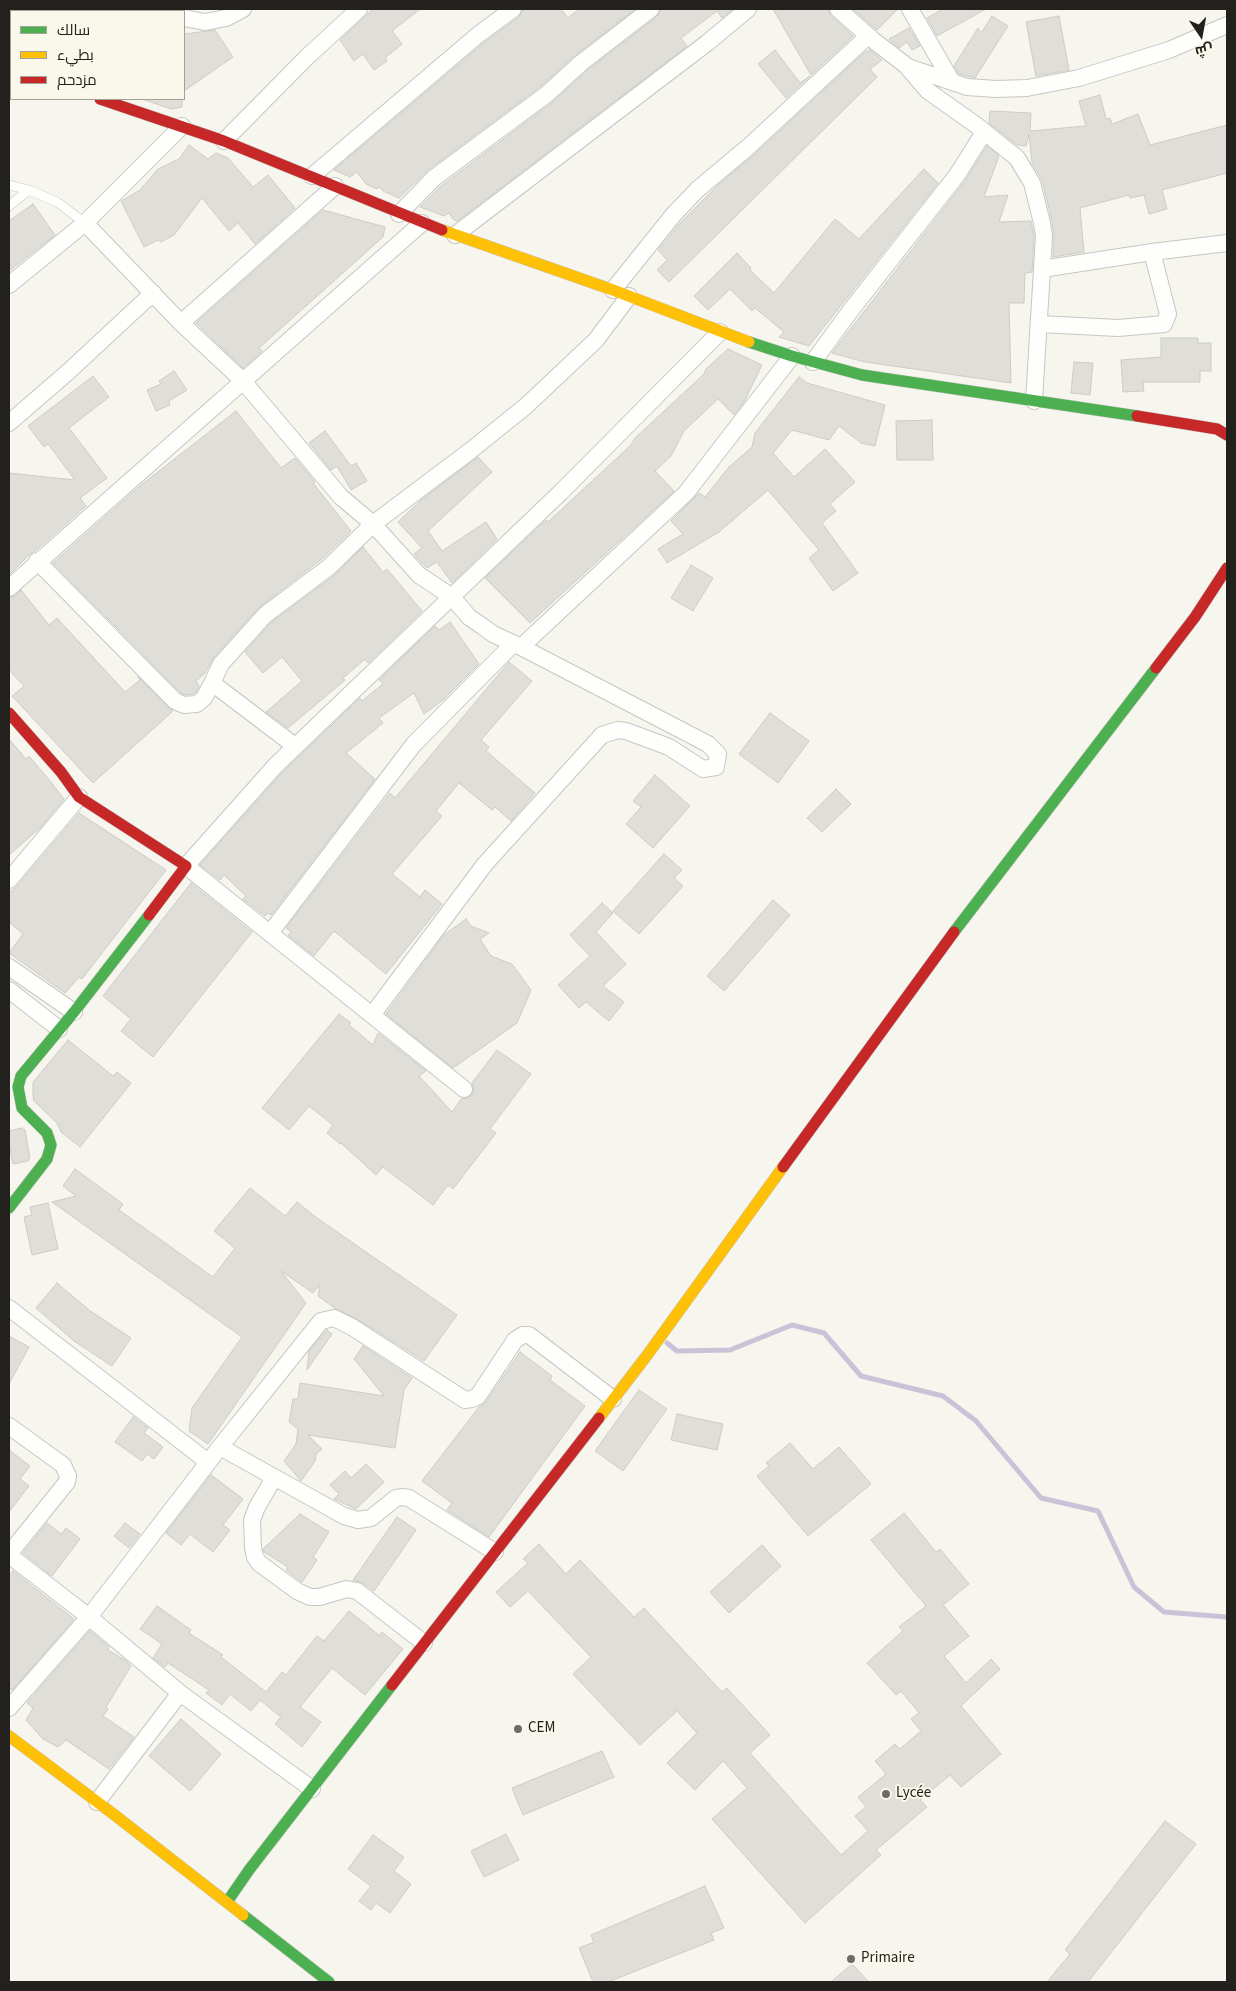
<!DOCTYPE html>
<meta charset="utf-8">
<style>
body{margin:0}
#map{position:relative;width:1236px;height:1991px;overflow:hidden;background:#f6f5ee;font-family:"Source Sans 3",Cairo,sans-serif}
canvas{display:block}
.frame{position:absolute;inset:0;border:10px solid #22211d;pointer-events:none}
.legend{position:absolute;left:10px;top:10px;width:175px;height:90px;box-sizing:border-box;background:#faf7eb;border:1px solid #a4a199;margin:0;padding:6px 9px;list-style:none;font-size:15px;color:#22211d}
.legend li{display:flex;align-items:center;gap:10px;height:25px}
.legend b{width:25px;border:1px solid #a4a199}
.north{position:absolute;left:1176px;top:10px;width:50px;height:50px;-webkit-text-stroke:4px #faf7eb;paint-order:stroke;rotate:168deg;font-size:14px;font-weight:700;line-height:20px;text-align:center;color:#22211d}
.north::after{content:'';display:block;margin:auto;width:18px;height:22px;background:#22211d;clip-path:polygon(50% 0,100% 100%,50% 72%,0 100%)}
</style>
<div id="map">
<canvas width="1236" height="1991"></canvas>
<div class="frame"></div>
<ul class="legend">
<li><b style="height:6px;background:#4caf50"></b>سالك</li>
<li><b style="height:6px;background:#ffc107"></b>بطيء</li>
<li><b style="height:6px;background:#c62828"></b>مزدحم</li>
</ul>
<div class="north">ش</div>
</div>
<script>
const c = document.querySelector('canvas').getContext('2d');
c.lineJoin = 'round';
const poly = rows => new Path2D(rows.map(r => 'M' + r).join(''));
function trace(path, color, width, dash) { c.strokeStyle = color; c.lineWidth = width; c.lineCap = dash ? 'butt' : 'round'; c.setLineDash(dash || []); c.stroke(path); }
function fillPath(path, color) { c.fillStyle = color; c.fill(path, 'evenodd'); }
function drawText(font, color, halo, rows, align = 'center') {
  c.font = font + ' "Source Sans 3",sans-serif'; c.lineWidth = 4; c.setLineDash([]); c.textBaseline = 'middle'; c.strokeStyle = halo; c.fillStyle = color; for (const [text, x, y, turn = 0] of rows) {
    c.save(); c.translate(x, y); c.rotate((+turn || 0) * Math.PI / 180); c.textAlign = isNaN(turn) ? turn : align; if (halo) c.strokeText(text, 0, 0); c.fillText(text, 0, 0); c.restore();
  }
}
trace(poly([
 [667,1343,677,1351,730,1350,792,1325,824,1333,861,1376,943,1396,976,1421,1041,1498,1098,1511,1134,1587,1164,1612,1227,1617]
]), '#cac3d8', 5);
const building = poly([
 [373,9,420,9,392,31,402,44,385,58,387,61,374,70,363,54,354,61,340,40,373,9],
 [523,9,561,9,568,18,579,9,635,9,575,55,541,86,428,170,399,198,383,191,379,187,377,189,366,184,357,172,350,177,334,170,485,42,519,17,523,9],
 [661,9,733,9,722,18,717,11,681,38,687,46,457,221,453,219,449,213,444,216,420,207,441,186,553,102,587,71,657,17,661,9],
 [773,9,828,9,831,16,853,36,811,75,773,9],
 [853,9,898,9,877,30,853,9],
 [943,9,986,9,937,36,927,18,943,9],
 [992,16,1008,26,975,78,959,74,954,66,978,28,981,33,992,16],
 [1059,16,1069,70,1036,76,1026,22,1059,16],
 [909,28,920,46,912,50,907,42,899,48,889,39,909,28],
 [215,30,233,57,184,91,184,34,215,30],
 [775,50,800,83,810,76,786,98,758,64,775,50],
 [870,50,882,60,870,69,877,77,669,282,657,270,667,260,658,250,680,223,718,185,754,155,864,53,870,50],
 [1100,95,1106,119,1110,118,1112,124,1138,114,1150,145,1227,125,1227,173,1162,190,1167,209,1149,214,1144,195,1130,198,1129,195,1080,208,1084,252,1053,257,1054,236,1052,221,1042,180,1032,163,1029,135,1026,146,1017,145,989,123,990,111,1031,113,1030,131,1086,126,1079,101,1100,95],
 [142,99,182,99,182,107,171,109,142,99],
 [189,145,208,159,216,153,228,158,253,187,268,175,295,208,255,244,238,223,229,231,202,198,174,235,161,242,158,240,144,247,121,201,140,190,158,169,179,159,189,145],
 [987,146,999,156,984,197,1008,195,999,222,1031,221,1034,236,1032,272,1025,273,1024,303,1009,303,1011,383,865,362,832,353,965,181,987,146],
 [924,169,938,183,809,346,779,337,784,332,755,308,752,311,730,289,708,310,694,296,737,253,751,268,750,270,774,293,835,219,859,239,924,169],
 [33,204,55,235,9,271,9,221,33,204],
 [323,210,385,227,383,237,259,348,262,351,243,368,196,323,323,210],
 [1161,338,1198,338,1198,343,1211,343,1211,371,1200,371,1200,382,1143,382,1144,391,1123,392,1121,360,1161,357,1161,338],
 [728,349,762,365,744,402,734,415,718,399,684,431,671,456,655,471,674,491,530,623,485,578,546,520,548,522,631,445,635,438,704,374,706,369,728,349],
 [1074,362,1093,363,1090,395,1071,393,1074,362],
 [174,371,187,390,169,401,170,405,156,411,147,390,161,384,159,381,174,371],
 [93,376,109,397,69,428,107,478,80,498,86,506,35,551,30,554,9,575,9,473,75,480,48,444,44,447,28,426,93,376],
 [799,377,807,383,885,405,875,446,861,443,839,426,829,440,792,430,773,453,794,477,825,449,855,482,830,504,836,511,822,523,858,573,833,591,809,558,819,550,768,490,719,532,667,563,658,549,683,534,671,521,699,493,705,497,729,467,752,447,755,433,799,377],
 [236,411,281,468,295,458,315,482,313,483,351,531,322,559,258,608,214,657,205,673,196,681,199,686,196,692,193,694,186,695,181,693,53,563,141,485,236,411],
 [932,420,933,460,897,460,896,421,932,420],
 [325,431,351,466,356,463,367,481,351,490,337,466,331,470,309,443,325,431],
 [478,457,492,472,428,531,442,551,486,522,497,539,452,583,437,562,427,568,418,559,414,554,422,548,398,522,420,501,478,457],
 [363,547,383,572,387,569,422,611,368,663,365,659,343,678,345,680,288,728,266,712,302,681,282,657,263,673,245,652,272,622,335,575,363,547],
 [691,565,713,578,693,611,671,598,691,565],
 [21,590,49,625,57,618,125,692,140,680,137,676,173,711,93,783,12,696,24,686,9,670,9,598,15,596,21,590],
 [450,622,479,664,443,700,424,714,414,693,379,718,383,723,346,753,375,779,271,915,268,913,265,916,243,899,246,896,224,875,220,880,200,865,282,773,360,698,362,701,383,684,379,680,435,626,439,630,450,622],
 [509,662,532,681,481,740,489,747,486,751,535,793,511,821,495,807,492,810,459,783,436,811,442,816,392,874,420,897,425,890,442,904,386,974,334,931,314,956,288,935,291,932,286,928,390,793,395,798,509,662],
 [770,713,809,741,778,783,739,754,770,713],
 [9,739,26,759,29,756,50,781,64,799,40,828,9,855,9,739],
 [655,775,690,806,653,848,626,824,641,807,633,801,655,775],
 [836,789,851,804,822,832,807,818,836,789],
 [79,813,166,870,82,979,79,977,65,993,9,953,23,934,9,922,9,893,17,886,79,813],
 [664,854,682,870,674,878,683,886,639,934,613,911,664,854],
 [191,883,252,932,153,1057,121,1031,131,1019,103,996,191,883],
 [773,900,790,915,724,991,707,976,773,900],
 [602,903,613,913,596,932,626,964,603,986,624,1002,609,1021,586,1002,579,1008,558,985,590,956,570,935,602,903],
 [466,919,471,926,489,933,480,939,491,956,512,964,531,990,517,1023,453,1068,386,1014,444,935,466,919],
 [339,1014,351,1023,349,1025,373,1045,378,1033,426,1071,419,1076,452,1112,461,1099,467,1098,472,1095,474,1090,472,1083,497,1050,531,1074,490,1129,496,1133,453,1189,448,1185,433,1205,383,1167,376,1175,341,1143,340,1144,327,1133,333,1125,309,1106,289,1130,262,1108,339,1014],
 [68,1040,113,1076,117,1072,131,1083,80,1147,61,1132,57,1123,34,1101,33,1095,33,1082,68,1040],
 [22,1128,25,1130,30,1158,28,1161,13,1164,9,1144,9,1131,22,1128],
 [75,1169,123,1204,119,1210,213,1277,235,1248,214,1231,250,1188,285,1216,297,1202,317,1218,457,1315,424,1361,357,1319,336,1309,318,1296,320,1284,313,1293,281,1271,306,1303,208,1444,189,1431,192,1408,242,1337,52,1202,76,1196,63,1186,75,1169],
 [48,1203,58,1249,32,1255,24,1217,32,1215,30,1207,48,1203],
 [57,1283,89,1310,131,1338,112,1366,74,1341,36,1308,57,1283],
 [327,1330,332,1334,307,1370,309,1351,327,1330],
 [9,1336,29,1347,9,1384,9,1336],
 [363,1346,412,1378,404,1390,395,1448,308,1435,322,1449,316,1454,315,1461,301,1481,284,1461,296,1444,298,1429,289,1422,293,1399,298,1399,300,1383,384,1396,354,1359,363,1346],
 [520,1352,552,1376,550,1380,585,1406,489,1537,447,1510,452,1503,422,1481,479,1407,486,1402,520,1352],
 [639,1390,667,1409,623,1471,595,1451,639,1390],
 [677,1414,723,1424,717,1450,671,1440,677,1414],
 [133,1417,148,1428,144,1433,163,1447,154,1459,147,1454,142,1461,115,1442,133,1417],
 [790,1443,813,1469,839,1447,871,1484,808,1536,757,1476,769,1466,766,1463,790,1443],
 [9,1450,30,1466,20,1479,29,1486,9,1512,9,1450],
 [366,1464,384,1482,356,1509,334,1499,339,1494,330,1485,345,1471,351,1478,366,1464],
 [211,1475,243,1499,223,1525,230,1530,213,1552,190,1534,181,1545,166,1533,211,1475],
 [904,1513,936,1552,940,1549,969,1584,943,1605,969,1636,944,1656,966,1683,991,1659,1000,1669,961,1706,1001,1754,961,1787,950,1775,920,1800,927,1807,876,1850,881,1855,805,1923,712,1819,747,1788,723,1761,695,1790,667,1763,697,1733,677,1711,640,1745,573,1674,591,1657,528,1591,510,1607,496,1592,528,1563,523,1559,539,1544,566,1574,580,1560,634,1617,644,1608,722,1692,727,1688,770,1735,750,1753,841,1855,868,1831,855,1816,866,1807,858,1797,886,1774,875,1761,895,1744,900,1749,921,1731,911,1719,919,1713,901,1691,896,1695,867,1663,903,1631,899,1627,926,1606,871,1540,904,1513],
 [300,1514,329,1532,313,1557,317,1560,302,1582,286,1570,288,1567,264,1552,263,1549,300,1514],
 [397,1517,416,1530,374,1591,363,1583,353,1580,397,1517],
 [47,1523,61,1534,66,1528,80,1539,52,1576,23,1553,47,1523],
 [125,1523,140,1534,129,1548,114,1536,125,1523],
 [762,1545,781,1566,729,1613,710,1592,762,1545],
 [13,1571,74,1619,12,1690,9,1687,9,1576,13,1571],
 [157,1606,191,1630,189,1633,223,1655,221,1657,266,1692,282,1672,286,1675,317,1636,324,1641,349,1611,380,1636,382,1632,403,1649,365,1695,332,1668,300,1707,321,1722,302,1747,275,1724,281,1717,260,1700,251,1711,230,1694,222,1705,206,1693,209,1690,168,1663,165,1667,153,1658,162,1644,140,1629,157,1606],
 [90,1631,109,1647,108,1650,125,1660,131,1666,106,1707,108,1709,103,1716,134,1737,109,1769,66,1740,58,1747,43,1739,26,1720,33,1708,27,1703,90,1631],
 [181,1719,221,1754,190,1791,149,1756,181,1719],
 [602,1751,614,1777,523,1815,512,1788,602,1751],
 [1165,1821,1196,1844,1088,1982,1047,1982,1070,1954,1065,1950,1165,1821],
 [506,1834,519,1860,484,1877,471,1851,506,1834],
 [373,1835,404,1857,394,1871,411,1884,390,1913,376,1903,371,1910,359,1901,371,1886,348,1869,373,1835],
 [705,1886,724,1928,711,1933,714,1940,608,1982,593,1982,579,1948,594,1942,591,1935,705,1886],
 [852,1964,869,1982,831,1982,852,1964]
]);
fillPath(building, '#dfded8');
trace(building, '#cccbc6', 1);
const lane = poly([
 [9,185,29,190,57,202,85,223],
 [9,206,29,190]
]);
const street = poly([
 [164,9,169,11],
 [838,9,873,40,908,67,967,87,996,89,1027,88,1079,78,1169,50,1227,25],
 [910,9,952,82],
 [184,18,205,22,226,18,243,9],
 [9,68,11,69],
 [909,69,928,91,976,125,1017,158,1032,183,1042,223,1044,236,1034,401],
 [224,141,307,57,359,9],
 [312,176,479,34,513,9],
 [399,214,434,178,547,94,581,63,651,9],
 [85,223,181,323,243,381,341,497,373,524,419,575,452,597,469,617,482,626,493,634,521,647,686,493,792,356],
 [455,235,707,43,748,9],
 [1042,269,1152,252,1227,243],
 [9,285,85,223,182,126],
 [613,290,674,214,698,189,747,148,868,36],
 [181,323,335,186],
 [1039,324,1118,328,1164,324,1168,314,1152,252],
 [813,362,851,310,957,175,984,132],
 [9,423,68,372,153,293],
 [37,561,175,701,184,705,197,704,204,698,212,683,295,746],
 [9,588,422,223],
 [212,683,221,664,265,615,329,567,373,524,470,451,526,406,596,340,629,296],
 [9,880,79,797],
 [270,933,414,744,513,644],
 [9,967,74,1012],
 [9,990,59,1029],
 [372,1015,485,864,602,735,618,730,626,731,669,747,703,769,716,767,718,754,708,744,521,647],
 [464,1089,186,866,275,766,561,492,720,332],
 [9,1308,208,1462],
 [9,1426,63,1465,68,1476,67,1482,9,1554],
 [220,1447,344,1516,358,1520,371,1518,396,1498,403,1497,409,1498,495,1552],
 [274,1478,257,1507,252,1520,253,1548,255,1557,259,1563,297,1591,310,1597,319,1597,347,1589,357,1591,424,1643],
 [9,1555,89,1617,180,1693,312,1789],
 [9,1708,89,1617,220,1447,321,1321,334,1318,352,1327,465,1400,472,1399,478,1396,515,1340,523,1335,529,1335,613,1399],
 [97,1802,180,1693]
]);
const fast = poly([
 [749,342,792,356,862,375,1137,416],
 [954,932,1156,668],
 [9,1208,47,1159,51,1145,47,1133,22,1108,18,1087,21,1076,74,1012,149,915],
 [227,1902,249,1870,392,1685],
 [243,1915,329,1982]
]);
const slow = poly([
 [442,230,613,290,749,342],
 [599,1418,648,1354,783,1167],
 [9,1736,112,1813,243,1915]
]);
const jam = poly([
 [100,99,224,141,442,230],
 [1137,416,1217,429,1227,435],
 [1156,668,1195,617,1227,568],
 [9,713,61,772,79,797,186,866,149,915],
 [783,1167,954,932],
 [392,1685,599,1418]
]);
trace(lane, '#c7c6c1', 10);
trace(street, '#c7c6c1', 18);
trace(fast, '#c7c6c1', 12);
trace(slow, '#c7c6c1', 12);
trace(jam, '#c7c6c1', 12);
trace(lane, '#fefefc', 9);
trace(street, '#fefefc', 16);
trace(fast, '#4caf50', 11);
trace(slow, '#ffc107', 11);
trace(jam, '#c62828', 11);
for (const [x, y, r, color] of [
 [518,1729,5,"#6c6b66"],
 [886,1794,5,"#6c6b66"],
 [851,1959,5,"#6c6b66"]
]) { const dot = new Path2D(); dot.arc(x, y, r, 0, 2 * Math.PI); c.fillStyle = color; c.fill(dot); trace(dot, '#faf7eb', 2); }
drawText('15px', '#22211d', '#faf7eb', [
 ["CEM",528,1729],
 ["Lycée",896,1794],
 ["Primaire",861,1959]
], 'left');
</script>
